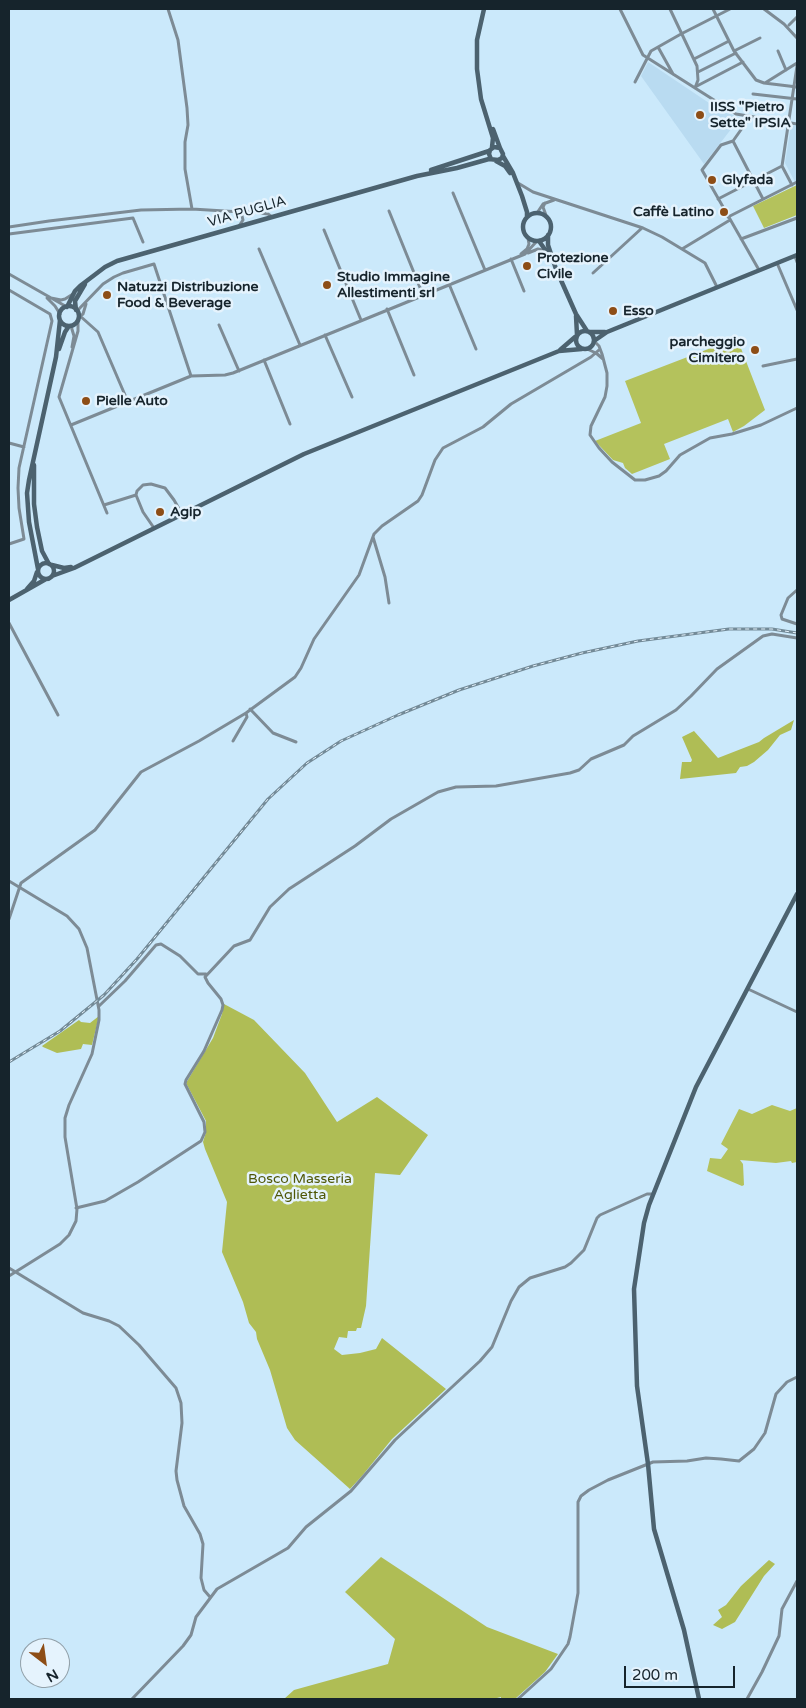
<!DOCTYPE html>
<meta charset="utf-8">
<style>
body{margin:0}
#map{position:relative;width:806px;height:1708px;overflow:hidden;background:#cbe9fb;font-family:"Varela Round",sans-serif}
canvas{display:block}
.frame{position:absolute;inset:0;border:10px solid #16242c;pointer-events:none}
.north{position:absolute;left:20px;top:1638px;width:50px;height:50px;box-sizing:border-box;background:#e5f3fd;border:1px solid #92a0a9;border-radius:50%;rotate:150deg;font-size:14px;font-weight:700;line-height:20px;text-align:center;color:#16242c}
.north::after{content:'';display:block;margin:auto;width:18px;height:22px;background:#8d4d16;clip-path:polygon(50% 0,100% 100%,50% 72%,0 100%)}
.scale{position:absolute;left:624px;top:1666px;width:111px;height:22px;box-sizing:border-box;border:2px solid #16242c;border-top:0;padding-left:6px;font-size:15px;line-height:18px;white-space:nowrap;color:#16242c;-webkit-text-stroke:4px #e5f3fd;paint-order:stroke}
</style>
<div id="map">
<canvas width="806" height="1708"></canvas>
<div class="frame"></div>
<div class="north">N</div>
<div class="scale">200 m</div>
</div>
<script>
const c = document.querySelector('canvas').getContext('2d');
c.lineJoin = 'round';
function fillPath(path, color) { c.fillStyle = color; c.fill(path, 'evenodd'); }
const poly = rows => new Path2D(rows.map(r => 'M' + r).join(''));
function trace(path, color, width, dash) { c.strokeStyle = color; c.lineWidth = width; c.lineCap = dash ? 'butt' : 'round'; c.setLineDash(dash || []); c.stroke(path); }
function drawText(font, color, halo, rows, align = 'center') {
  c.font = font + ' "Varela Round",sans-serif'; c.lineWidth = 5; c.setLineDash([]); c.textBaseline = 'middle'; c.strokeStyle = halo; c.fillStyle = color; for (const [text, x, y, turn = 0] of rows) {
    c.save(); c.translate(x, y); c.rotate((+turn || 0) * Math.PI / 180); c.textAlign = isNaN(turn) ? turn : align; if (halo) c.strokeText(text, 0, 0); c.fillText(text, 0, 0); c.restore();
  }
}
fillPath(poly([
 [648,62,721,111,725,110,739,119,704,164,641,76],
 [791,125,797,126,797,181,795,182,785,163]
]), '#b9dbf1');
fillPath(poly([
 [797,185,797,215,764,228,753,206],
 [737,338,765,410,744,426,733,432,728,419,664,444,670,459,632,474,625,468,623,463,613,460,595,441,641,423,625,381],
 [772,1105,790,1111,797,1108,797,1162,792,1163,791,1161,776,1163,740,1160,743,1164,744,1185,742,1186,707,1171,710,1158,721,1159,728,1149,721,1144,739,1109,752,1114]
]), '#b4c25c');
fillPath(poly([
 [794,720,791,730,780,735,768,750,754,762,747,766,740,767,736,773,680,779,682,762,691,762,692,760,682,737,694,731,718,758,759,742,764,738],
 [224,1004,254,1020,305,1073,337,1122,377,1097,428,1135,400,1175,375,1173,366,1306,361,1328,357,1328,356,1331,348,1331,347,1338,339,1337,334,1349,342,1355,360,1353,376,1349,382,1338,446,1389,392,1439,362,1476,350,1489,295,1440,287,1428,270,1370,257,1339,256,1332,249,1323,243,1302,222,1252,227,1202,205,1149,203,1142,206,1132,206,1121,186,1083,213,1038,222,1014],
 [99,1016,92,1045,83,1044,81,1049,57,1053,43,1047,42,1046,79,1020,81,1022,90,1023],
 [381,1557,487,1627,558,1654,545,1672,515,1699,501,1699,501,1697,493,1699,284,1699,294,1690,388,1664,395,1639,345,1592],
 [769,1560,775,1564,764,1576,735,1622,722,1629,713,1625,722,1617,718,1610,726,1605,741,1586]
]), '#afbd55');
trace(poly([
 [168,9,178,40,187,108,188,125,185,142,185,169,192,209],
 [620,9,643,55,736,114,797,124],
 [670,9,697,66,698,80,695,88],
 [713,9,734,51,756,80,764,83,797,87],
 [764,9,784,24,797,38],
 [789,25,797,17],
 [658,47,673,74],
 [734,51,760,38],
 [778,51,786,70],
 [694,59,729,41],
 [698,72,736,53],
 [635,82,651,51,681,34,730,9],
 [765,83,797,63],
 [695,87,743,62],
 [753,94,797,99],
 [750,117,733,141,721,145,702,170,759,270],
 [733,141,763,199],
 [518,183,533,192,643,228,662,237,705,263,717,287],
 [792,185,782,166,797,66],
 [453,193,485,270],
 [718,199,782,166],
 [545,203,543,207,547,218],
 [239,210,268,214,272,217],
 [389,211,423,295],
 [537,213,543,204,554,200],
 [728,217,797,182],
 [9,227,49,221,141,210,192,209,241,212,243,220,239,226],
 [324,230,361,320],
 [9,234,133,218,143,242],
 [741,239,797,218],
 [259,249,300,345],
 [682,249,730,220],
 [528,253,538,249,546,251],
 [521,254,527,249,529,244,528,238],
 [795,256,797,262],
 [511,259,524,291],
 [777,263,797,310],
 [593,273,642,228],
 [9,274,67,307],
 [449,284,476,349],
 [9,290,50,314,52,321,19,468,18,488,19,508,24,539,9,544],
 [47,298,55,306,60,314],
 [51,298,61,300,65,299,73,294],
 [387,309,414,375],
 [77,311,103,284,114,277,123,273,154,264,191,376],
 [79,315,98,332,128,402],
 [79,317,83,314,86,304],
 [78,319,78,331,59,397,107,513],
 [219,325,239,371],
 [71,326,74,336,72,347],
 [325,335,352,397],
 [594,341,599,346,602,354,607,373,607,386,605,397,591,426,590,435,599,448,612,462,635,480,645,480,659,476,666,471,680,455,710,438,732,434,761,425,797,408],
 [587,349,596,353,603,359],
 [264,360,290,424],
 [763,366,797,359],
 [71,425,191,376,225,375,233,373,525,254,537,241],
 [9,443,24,447],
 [104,505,136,495],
 [154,528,143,512,136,495,137,491,143,485,151,484,165,488,174,500,182,514],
 [373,537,385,577,389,603],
 [797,590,788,598,781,615,782,619,797,624],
 [9,623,58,715],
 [250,709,273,733,296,742],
 [233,741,247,717,246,713],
 [9,881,67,916,79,929,87,948,99,1010,99,1020,92,1054,69,1105,65,1118,65,1137,77,1209,76,1221,69,1235,60,1244,9,1276],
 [9,919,21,883,95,830,141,772,199,741,246,713,295,677,301,668,314,639,359,575,374,534,382,526,418,501,422,495,435,460,443,448,483,427,511,404,591,357,600,349],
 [748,989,797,1012],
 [99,1006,125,981,156,945,161,944,180,956,198,974,206,974],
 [76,1208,105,1201,138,1182,201,1141,205,1132,204,1122,185,1084,186,1080,204,1051,222,1010,223,1005,221,999,208,983,205,977,234,946,250,940,270,907,289,889,355,846,391,819,438,792,456,787,496,786,570,773,579,770,591,759,624,745,633,736,676,710,691,696,717,669,763,636,772,634,797,638],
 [9,1268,83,1313,109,1321,119,1326,139,1345,176,1388,181,1403,182,1423,176,1471,177,1480,184,1506,200,1534,203,1544,201,1578,204,1590,210,1597],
 [132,1699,183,1646,191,1635,196,1617,217,1589,288,1548,306,1527,351,1491,395,1440,480,1361,492,1347,511,1301,519,1287,530,1278,565,1267,571,1263,584,1250,597,1218,600,1215,647,1194,653,1194],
 [518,1699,551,1669,568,1644,570,1637,578,1593,578,1502,581,1496,589,1490,608,1480,653,1462,687,1461,706,1458,721,1459,739,1461,754,1449,765,1433,776,1394,787,1382,797,1377],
 [747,1699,762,1672,779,1636,782,1609,797,1581]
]), '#7d8b95', 3);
trace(poly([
 [484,9,477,40,477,69,481,99,493,138,492,147],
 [493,129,500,148],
 [503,156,513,173,522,196,527,212,527,217],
 [496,161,505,166,510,173],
 [431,170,489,151],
 '523 227a14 14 0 1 1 28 0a14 14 0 1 1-28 0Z',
 [548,235,548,245,556,269,576,314,587,331],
 [539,241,551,258],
 '59 316a10 10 0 1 1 20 0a10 10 0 1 1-20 0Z',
 [67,307,75,291,80,286,105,267,117,261,417,176,457,168,489,159,498,160,502,158,503,154,500,148,494,147,490,150,489,154,491,159],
 [76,310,75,301,85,284],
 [576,316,577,335],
 '576 340a9 9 0 1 1 18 0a9 9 0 1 1-18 0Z',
 [589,332,605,332],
 [594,341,607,332,797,255],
 [59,349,65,332,69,326],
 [560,350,575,337],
 [34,465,34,504,37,527,42,551,49,564],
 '38 571a8 8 0 1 1 16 0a8 8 0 1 1-16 0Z',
 [52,565,64,568,71,567],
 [38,569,29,522,27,493,29,480,56,357,60,320],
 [52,576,74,568,304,454,559,351,582,349],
 [27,589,34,581,37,572],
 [9,600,46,579],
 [699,1699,684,1630,654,1529,648,1464,637,1386,634,1289,644,1223,649,1205,696,1087,797,894]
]), '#4c626f', 4.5);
const rail = poly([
 [9,1062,60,1031,104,995,137,959,268,799,307,763,341,741,398,715,459,690,533,666,582,653,638,641,729,629,772,629,797,633]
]);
trace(rail, '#738a97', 3);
trace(rail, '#e5f3fd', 1, [4]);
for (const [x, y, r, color] of [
 [700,115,5,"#8d4d16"],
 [712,180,5,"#8d4d16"],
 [724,212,5,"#8d4d16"],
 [527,266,5,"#8d4d16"],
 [327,285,5,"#8d4d16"],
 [107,295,5,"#8d4d16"],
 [613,311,5,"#8d4d16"],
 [755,350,5,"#8d4d16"],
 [86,401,5,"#8d4d16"],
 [160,512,5,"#8d4d16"]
]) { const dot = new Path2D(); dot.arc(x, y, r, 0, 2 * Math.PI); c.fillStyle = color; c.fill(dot); trace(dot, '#e5f3fd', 2); }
drawText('bold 14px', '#16242c', '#e5f3fd', [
 ["IISS \"Pietro",710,107],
 ["Sette\" IPSIA",710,123],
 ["Glyfada",722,180],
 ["Caffè Latino",714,212,"right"],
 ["Protezione",537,258],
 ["Civile",537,274],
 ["Studio Immagine",337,277],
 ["Allestimenti srl",337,293],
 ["Natuzzi Distribuzione",117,287],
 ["Food & Beverage",117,303],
 ["Esso",623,311],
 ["parcheggio",745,342,"right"],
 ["Cimitero",745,358,"right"],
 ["Pielle Auto",96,401],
 ["Agip",170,512]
], 'left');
drawText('14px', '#16242c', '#e5f3fd', [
 ["VIA PUGLIA",247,212,-16]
]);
drawText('14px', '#4f5707', '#e5f3fd', [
 ["Bosco Masseria",300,1179],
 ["Aglietta",300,1195]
]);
</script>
